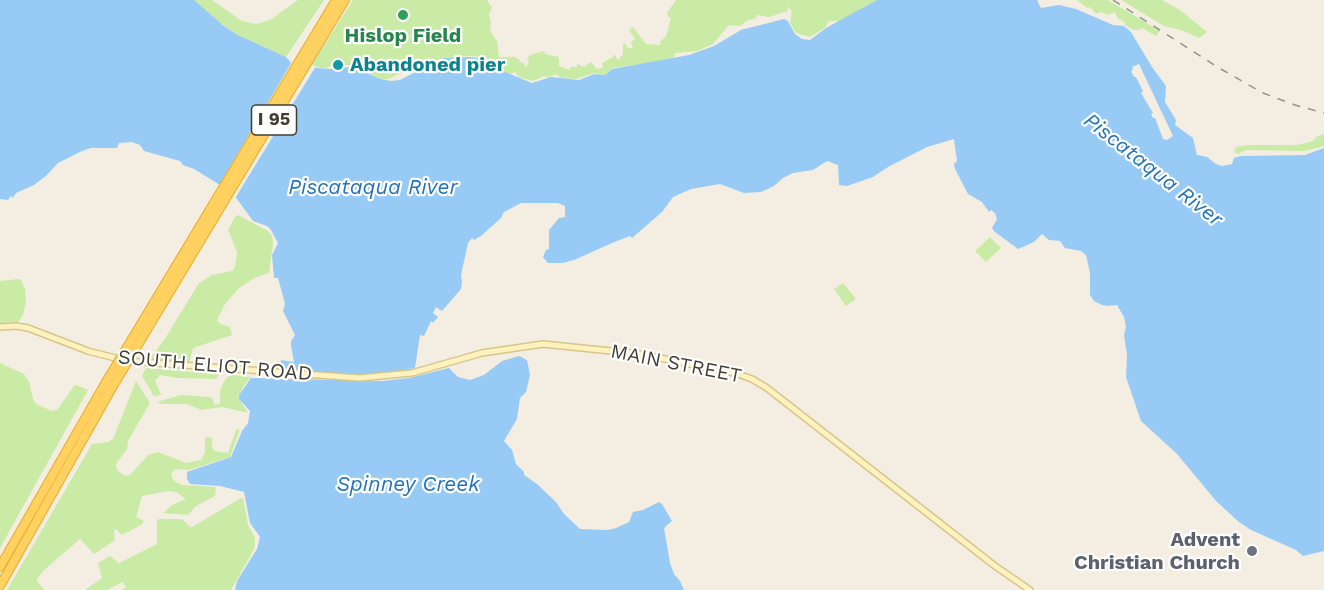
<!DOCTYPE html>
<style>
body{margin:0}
canvas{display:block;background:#f3eee1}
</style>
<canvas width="1324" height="590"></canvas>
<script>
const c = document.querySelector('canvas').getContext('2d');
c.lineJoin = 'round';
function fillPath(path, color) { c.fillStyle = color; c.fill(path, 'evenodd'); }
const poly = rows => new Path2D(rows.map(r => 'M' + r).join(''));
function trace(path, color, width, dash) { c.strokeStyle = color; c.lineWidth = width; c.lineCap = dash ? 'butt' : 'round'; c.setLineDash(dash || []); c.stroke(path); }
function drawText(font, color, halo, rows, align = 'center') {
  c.font = font + ' "Work Sans",sans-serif'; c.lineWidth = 4.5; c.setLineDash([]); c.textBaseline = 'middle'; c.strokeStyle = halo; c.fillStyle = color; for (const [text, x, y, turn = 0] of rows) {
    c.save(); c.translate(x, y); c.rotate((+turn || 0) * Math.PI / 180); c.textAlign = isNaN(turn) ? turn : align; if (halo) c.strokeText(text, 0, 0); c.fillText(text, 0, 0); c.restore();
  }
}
fillPath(poly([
 [194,0,212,0,242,21,256,24,270,20,298,0,324,0,286,57,236,34,214,18],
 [353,0,487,0,492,8,489,14,491,23,490,31,497,41,499,57,515,57,520,60,519,62,524,63,525,67,527,66,529,62,527,59,530,55,544,51,545,54,559,57,559,66,570,70,570,67,577,67,577,64,584,67,591,62,596,69,603,68,602,63,613,57,614,54,618,60,623,54,623,44,624,43,629,49,633,47,631,42,635,39,629,30,633,27,646,44,661,45,660,42,666,36,671,18,668,17,667,13,676,0,877,0,850,16,840,21,829,21,825,28,810,37,796,33,790,23,792,11,787,6,788,11,769,17,757,15,755,19,748,20,740,26,729,25,713,44,697,51,675,53,674,57,662,61,612,68,605,75,594,73,576,79,561,78,556,74,547,78,544,76,533,81,519,77,515,72,510,74,493,67,480,57,469,56,443,58,439,62,412,73,401,73,388,79,382,79,352,66,345,65,341,61,327,68,310,67],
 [1077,0,1108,0,1160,31,1156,36,1142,28,1138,30,1133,30,1125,25,1125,22,1118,19,1115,12,1108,15,1101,12,1096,14,1090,7,1087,8],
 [1121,0,1162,0,1180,10,1207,32,1199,38,1181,30,1164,26],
 [1324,134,1324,146,1305,151,1246,150,1238,154,1234,152,1236,147,1248,145,1295,145,1306,143,1313,141,1316,137],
 [238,215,268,231,272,236,273,243,269,273,254,278,238,289,225,304,217,320,220,324,230,327,232,335,193,348,189,363,149,360,166,337,199,283,212,275,232,271,235,267,237,252,228,230,235,217],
 [990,237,1001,248,986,262,975,251],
 [19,279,21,280,25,289,26,303,23,315,18,322,0,323,0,281],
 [843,283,856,299,846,306,834,289],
 [0,363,24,374,29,382,33,399,36,404,52,411,57,410,74,386,76,385,88,390,0,548],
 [146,368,218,374,219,375,216,379,177,378,160,375,155,381,161,395,154,396,142,376],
 [232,375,251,377,244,385,238,397,248,413,222,407,201,410,187,404,161,404,157,402,181,395,209,397,213,399,214,405,220,404,220,390,226,378],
 [136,381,150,403,128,441,127,449,116,464,117,470,125,476,130,475,148,455,158,452,186,463,201,460,205,452,205,438,208,437,212,438,212,448,215,451,228,453,236,430,240,429,230,457,189,470,175,469,171,474,173,480,182,485,216,487,215,496,196,506,188,515,163,513,172,505,186,499,176,492,168,491,142,496,136,517,144,521,141,525,122,535,116,529,114,531,115,540,94,554,80,539,43,571,37,579,37,582,45,590,7,590,92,444,108,442,113,439],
 [241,498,243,498,248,525,255,538,255,543,254,549,231,590,122,590,126,587,123,582,107,590,85,590,102,578,98,563,110,556,119,563,157,544,157,520,159,519,182,519,190,527,192,527]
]), '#c9eba6');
fillPath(poly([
 [0,0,194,0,224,26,236,34,286,57,294,66,330,69,352,67,381,79,391,81,400,80,443,58,469,57,479,58,493,67,532,83,551,77,579,80,594,74,605,75,612,69,689,55,714,46,741,30,784,19,788,21,795,34,802,39,810,40,826,28,877,0,1037,0,1041,8,1059,5,1076,9,1113,25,1124,26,1131,32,1152,67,1166,86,1165,102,1176,120,1175,125,1193,138,1197,155,1207,157,1216,164,1222,166,1232,164,1234,158,1241,156,1305,155,1324,148,1324,551,1303,556,1296,550,1251,530,1239,522,1217,502,1177,454,1141,421,1126,377,1127,355,1124,335,1126,327,1124,317,1117,305,1108,306,1102,305,1094,301,1090,295,1090,273,1086,255,1081,251,1065,248,1060,241,1049,240,1042,234,1034,242,1018,249,995,232,992,228,997,219,995,213,991,210,989,212,982,202,968,194,955,169,954,164,957,161,954,139,927,147,888,167,873,177,847,186,839,185,838,165,827,161,813,170,793,173,783,178,774,186,761,192,744,193,720,184,691,189,673,197,662,212,632,238,630,236,612,243,574,260,563,263,548,263,543,257,546,250,549,249,549,230,559,218,565,217,565,206,558,203,521,203,504,212,501,218,481,236,474,240,472,238,468,243,461,275,462,282,461,289,442,311,436,307,433,313,438,317,433,323,431,321,424,336,420,335,415,368,383,374,362,375,284,369,280,366,281,360,294,362,291,346,291,341,295,335,283,311,285,304,278,278,274,278,272,255,278,243,271,230,267,226,253,221,237,199,225,188,194,169,183,165,180,161,144,151,140,145,132,142,119,143,117,148,91,148,82,151,58,163,47,175,34,185,16,193,13,198,11,196,8,200,0,199],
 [519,356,527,360,530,375,526,392,520,398,517,419,504,441,512,450,516,464,524,472,524,475,537,484,556,502,564,514,580,529,608,530,616,528,629,522,633,512,643,510,659,502,662,504,672,521,664,528,670,563,674,574,680,581,684,590,235,590,237,581,257,549,260,537,250,523,244,492,220,486,190,484,187,479,187,472,231,457,242,431,248,423,250,411,239,399,239,395,251,378,382,381,409,378,449,368,458,377,470,380,484,375,502,361]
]), '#97cbf6');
fillPath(poly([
 [293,60,296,63,316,66,234,200,218,187],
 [1139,64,1173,136,1167,140,1163,139,1155,118,1153,118,1151,114,1153,113,1141,93,1143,91,1136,77,1134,77,1131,71,1133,70,1132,67]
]), '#f3eee1');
const secondary = poly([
 [0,327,16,326,28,328,88,351,127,361,359,378,412,373,482,353,543,344,640,354,735,373,752,379,767,388,995,566,1030,590]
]);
const motorway = poly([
 [132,339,336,0],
 [139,343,345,0],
 [0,567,106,382],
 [0,586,113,386]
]);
trace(secondary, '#d6c68c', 8);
trace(motorway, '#eaaa24', 10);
trace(secondary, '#fff2bf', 5);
trace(motorway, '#ffd160', 8);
trace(poly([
 [1113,0,1219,68,1263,93,1295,105,1324,113]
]), '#939393', 1.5, [8, 8]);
const motorwayBridge = poly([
 [106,382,132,339],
 [113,386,139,343]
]);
trace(motorwayBridge, '#eaaa24', 10, []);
trace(motorwayBridge, '#ffd160', 8);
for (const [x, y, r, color] of [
 [403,15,6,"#2e9e5b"],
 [338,65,6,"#0f9aa8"],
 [1252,551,6,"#6b7280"]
]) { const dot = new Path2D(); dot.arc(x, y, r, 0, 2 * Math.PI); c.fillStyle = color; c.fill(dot); trace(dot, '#fff', 2); }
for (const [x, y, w] of [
 [274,120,45]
]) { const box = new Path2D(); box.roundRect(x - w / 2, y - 15, w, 30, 4.5); c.fillStyle = '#fff'; c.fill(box); trace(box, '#443e32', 1.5); }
drawText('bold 18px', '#443e32', null, [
 ["I 95",274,120]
]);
drawText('bold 20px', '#27864d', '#fff', [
 ["Hislop Field",403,36]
]);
drawText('bold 20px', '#0d838f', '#fff', [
 ["Abandoned pier",350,65]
], 'left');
drawText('20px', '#443e32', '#fff', [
 ["MAIN STREET",676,364,11],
 ["SOUTH ELIOT ROAD",215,366,5]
]);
drawText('bold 20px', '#5b616d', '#fff', [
 ["Advent",1240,540],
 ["Christian Church",1240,563]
], 'right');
drawText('italic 21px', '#2373b8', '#fff', [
 ["Piscataqua River",1153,170,38],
 ["Piscataqua River",373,188],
 ["Spinney Creek",408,485]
]);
</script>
